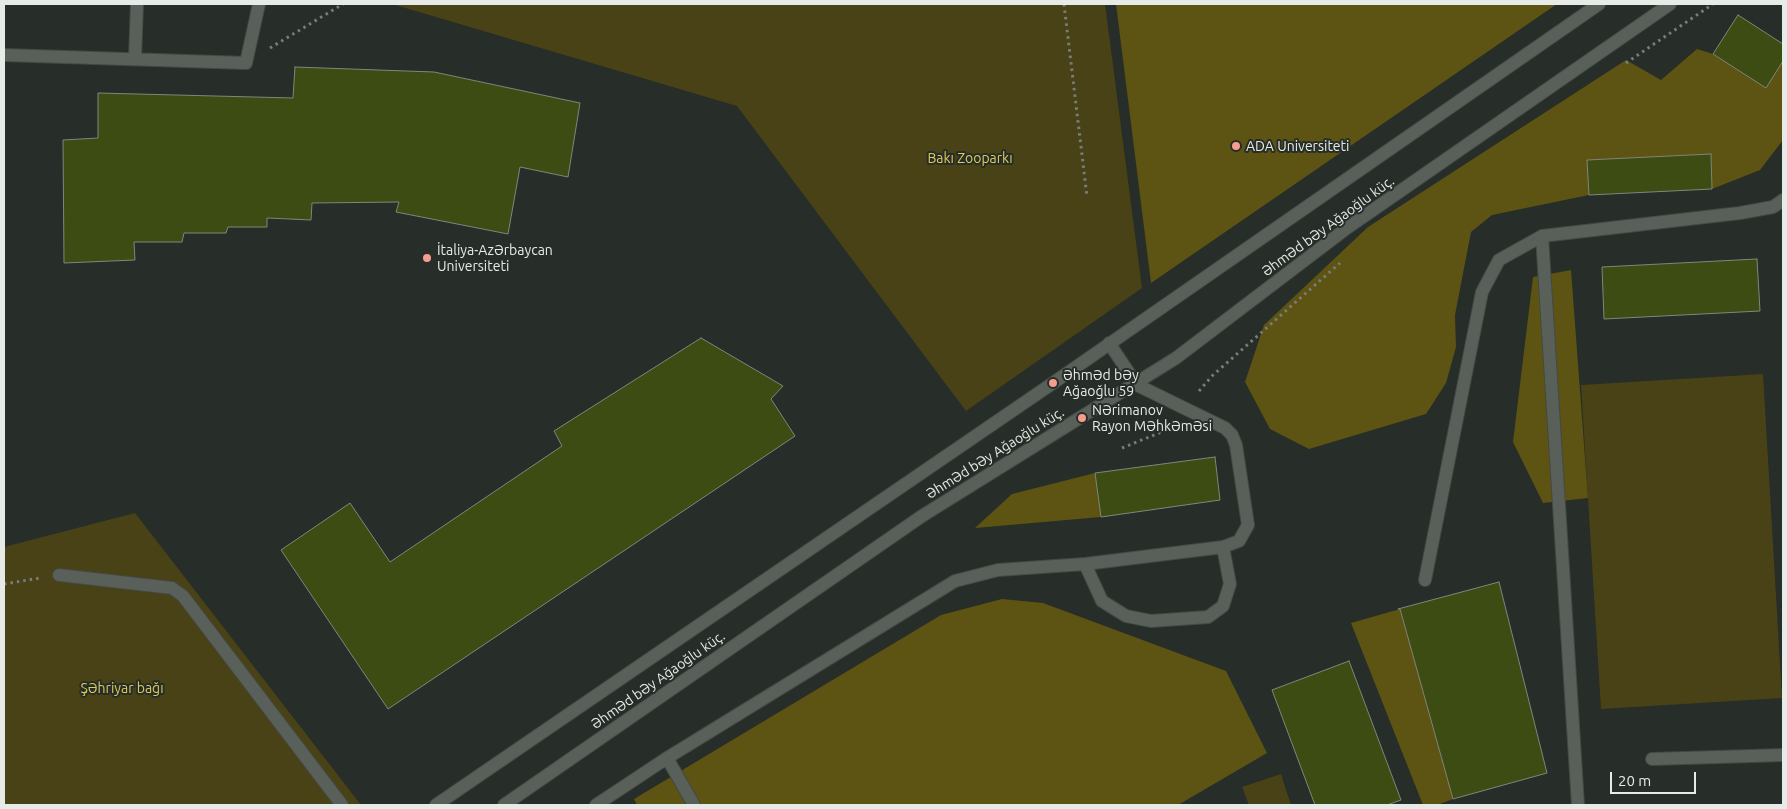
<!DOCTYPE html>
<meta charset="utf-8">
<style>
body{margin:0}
#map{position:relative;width:1787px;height:809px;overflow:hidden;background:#272d28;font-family:Ubuntu,sans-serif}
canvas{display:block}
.frame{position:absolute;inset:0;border:5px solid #e7ebe8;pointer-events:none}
.scale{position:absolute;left:1610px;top:772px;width:86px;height:22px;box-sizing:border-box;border:2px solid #e7ebe8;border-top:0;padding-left:6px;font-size:15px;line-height:18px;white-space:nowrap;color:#e7ebe8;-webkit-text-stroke:4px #272d28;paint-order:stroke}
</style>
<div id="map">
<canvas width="1787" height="809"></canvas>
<div class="frame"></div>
<div class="scale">20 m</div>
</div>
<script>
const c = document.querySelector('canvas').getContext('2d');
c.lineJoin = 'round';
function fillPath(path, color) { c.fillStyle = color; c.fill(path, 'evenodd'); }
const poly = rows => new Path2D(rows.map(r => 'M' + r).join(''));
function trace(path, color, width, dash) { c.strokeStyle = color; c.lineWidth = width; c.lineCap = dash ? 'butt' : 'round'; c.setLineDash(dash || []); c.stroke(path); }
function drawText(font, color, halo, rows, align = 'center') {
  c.font = font + ' Ubuntu,sans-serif'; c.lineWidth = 4; c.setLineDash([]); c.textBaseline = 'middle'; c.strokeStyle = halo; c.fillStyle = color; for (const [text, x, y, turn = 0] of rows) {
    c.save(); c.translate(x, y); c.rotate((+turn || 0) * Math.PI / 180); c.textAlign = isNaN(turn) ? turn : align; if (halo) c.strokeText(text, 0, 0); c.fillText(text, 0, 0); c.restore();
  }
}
fillPath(poly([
 [392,4,1105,4,1142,288,966,411,737,106],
 [1763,374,1782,698,1601,709,1581,385],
 [135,513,361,805,4,805,4,547],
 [1281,774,1291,805,1249,805,1242,787]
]), '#494216');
fillPath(poly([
 [1116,4,1557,4,1151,283],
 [1697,49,1713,54,1766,88,1783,61,1783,140,1760,170,1712,189,1711,154,1588,160,1589,195,1492,215,1471,232,1455,315,1456,347,1446,383,1426,414,1309,449,1270,429,1245,382,1264,325,1368,227,1626,60,1661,80],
 [1571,270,1588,498,1543,503,1513,442,1533,277],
 [1095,473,1101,517,975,528,1012,494],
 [1002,599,1043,603,1226,671,1267,753,1178,805,637,805,634,799,941,615],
 [1400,609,1453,799,1437,805,1423,805,1351,623]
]), '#5d5312');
const building = poly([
 [1738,15,1783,44,1783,61,1766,88,1713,54,1738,15],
 [295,67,434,72,580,103,568,177,520,167,508,234,396,212,399,202,312,203,311,220,267,218,267,227,228,227,226,233,184,233,182,242,134,242,135,260,64,263,63,140,98,138,98,93,293,98,295,67],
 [1711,154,1712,189,1589,195,1587,160,1711,154],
 [1757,259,1760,311,1604,319,1602,267,1757,259],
 [701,338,783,386,771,399,795,436,388,709,281,550,350,503,390,562,562,446,554,431,701,338],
 [1215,457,1220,500,1101,517,1095,473,1215,457],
 [1499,582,1547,773,1453,799,1400,609,1398,609,1499,582],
 [1349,661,1401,800,1387,805,1315,805,1272,690,1349,661]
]);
fillPath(building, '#3d4c13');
trace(building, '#82857d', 1);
const minor = poly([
 [4,55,246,63,259,4],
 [135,59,137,4],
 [1542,236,1578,805],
 [1085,564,1102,601,1126,616,1151,621,1208,617,1223,606,1230,584,1223,547],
 [59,575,172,588,183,596,342,805],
 [1425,580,1482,292,1499,260,1542,236,1740,213,1773,207,1783,200],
 [667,758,955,581,998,570,1085,564,1223,547,1239,541,1248,525,1236,445,1232,435,1225,428,1137,385,1109,343],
 [1652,759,1783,755],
 [436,805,1053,383,1599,4],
 [504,805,922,516,1176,358,1347,228,1670,4],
 [596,805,667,758,694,805]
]);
trace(minor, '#444945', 14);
trace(poly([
 [1064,4,1087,197],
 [270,48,343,4],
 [1626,63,1713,4],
 [1199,391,1212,376,1340,263],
 [1122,448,1159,433,1169,424],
 [4,584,40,578]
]), '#787d79', 3, [2.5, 4]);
trace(minor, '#596059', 12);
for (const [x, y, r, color] of [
 [1236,146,5,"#f59d8e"],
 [427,258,5,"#f59d8e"],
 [1053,383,5,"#f59d8e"],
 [1082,418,5,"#f59d8e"]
]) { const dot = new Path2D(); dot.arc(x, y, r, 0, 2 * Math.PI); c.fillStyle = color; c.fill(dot); trace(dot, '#272d28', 2); }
drawText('14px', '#e7ebe8', '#272d28', [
 ["ADA Universiteti",1246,146],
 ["İtaliya-Azərbaycan",437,250],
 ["Universiteti",437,266],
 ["Əhməd bəy",1063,375],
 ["Ağaoğlu 59",1063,391],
 ["Nərimanov",1092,410],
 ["Rayon Məhkəməsi",1092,426]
], 'left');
drawText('14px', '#ddcb5a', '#272d28', [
 ["Bakı Zooparkı",970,158],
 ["Şəhriyar bağı",122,688]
]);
drawText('14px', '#e7ebe8', '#272d28', [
 ["Əhməd bəy Ağaoğlu küç.",1328,226,-36],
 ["Əhməd bəy Ağaoğlu küç.",995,453,-32],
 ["Əhməd bəy Ağaoğlu küç.",658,680,-35]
]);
</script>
